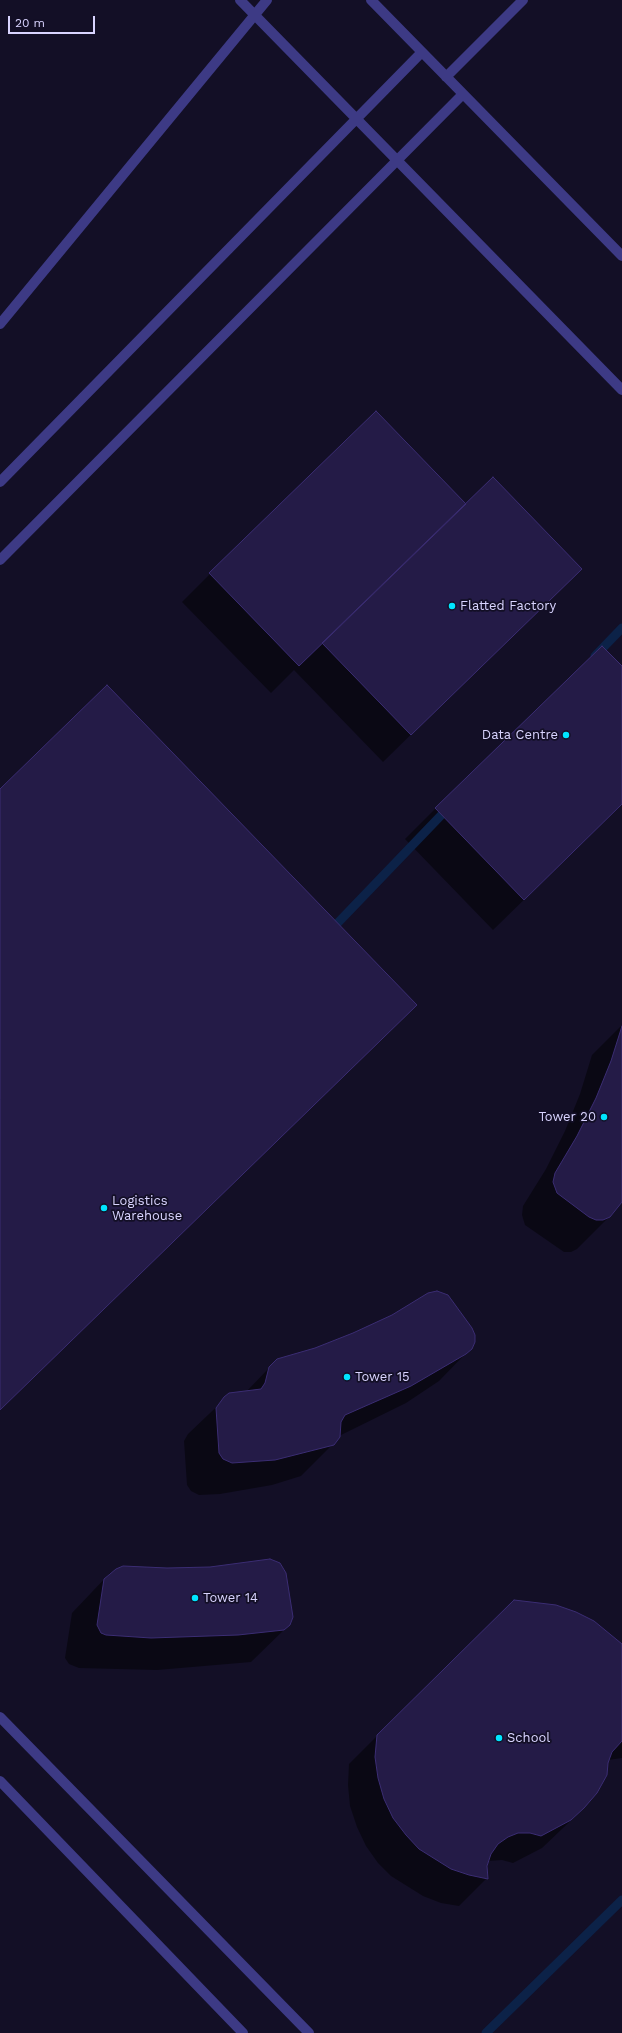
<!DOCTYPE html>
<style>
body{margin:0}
#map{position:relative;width:622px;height:2033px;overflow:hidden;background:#130f26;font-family:"Work Sans",sans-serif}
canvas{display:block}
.scale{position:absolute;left:8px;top:16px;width:87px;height:18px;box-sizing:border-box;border:2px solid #d9d4ff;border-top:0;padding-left:5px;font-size:12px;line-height:14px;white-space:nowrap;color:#d9d4ff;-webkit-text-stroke:3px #130f26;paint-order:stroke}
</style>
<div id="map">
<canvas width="622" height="2033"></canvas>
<div class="scale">20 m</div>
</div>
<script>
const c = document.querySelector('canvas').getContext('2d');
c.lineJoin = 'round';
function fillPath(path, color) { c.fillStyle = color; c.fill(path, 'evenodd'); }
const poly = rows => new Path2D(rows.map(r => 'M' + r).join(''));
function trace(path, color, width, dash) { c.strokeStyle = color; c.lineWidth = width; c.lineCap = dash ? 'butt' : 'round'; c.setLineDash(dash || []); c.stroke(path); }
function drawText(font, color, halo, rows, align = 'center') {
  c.font = font + ' "Work Sans",sans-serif'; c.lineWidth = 3.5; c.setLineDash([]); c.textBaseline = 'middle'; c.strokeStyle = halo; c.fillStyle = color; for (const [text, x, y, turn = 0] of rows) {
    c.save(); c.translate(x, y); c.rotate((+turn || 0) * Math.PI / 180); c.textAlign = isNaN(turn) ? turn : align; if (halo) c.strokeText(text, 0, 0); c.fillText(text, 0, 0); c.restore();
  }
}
fillPath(poly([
 [210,574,552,596,383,762,294,670,271,693,182,602],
 [622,668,622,804,493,930,405,839,436,808],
 [622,1025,622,1199,609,1217,577,1249,571,1252,564,1252,525,1225,522,1215,523,1206,546,1169,565,1131,580,1094,592,1055],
 [471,1348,439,1381,406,1403,339,1436,333,1444,301,1476,272,1485,220,1494,199,1495,191,1491,187,1485,184,1441,188,1434,230,1394,246,1392,269,1368],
 [123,1567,289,1625,251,1662,157,1670,79,1668,69,1664,65,1658,72,1613,110,1573],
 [594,1622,622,1646,622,1758,608,1760,584,1808,542,1848,513,1863,502,1860,488,1861,487,1878,459,1906,441,1903,423,1896,391,1876,378,1863,366,1846,357,1827,350,1806,348,1785,349,1764,377,1736]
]), '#0007');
trace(poly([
 [595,656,622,628],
 [330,931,450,806],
 [486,2033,622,1900]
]), '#0c2248', 9);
const building = poly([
 [376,411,466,504,299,666,209,573,376,411],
 [493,477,582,569,411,735,322,643,493,477],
 [602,646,622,666,622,804,524,900,435,808,602,646],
 [107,685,417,1005,0,1410,0,789,107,685],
 [622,1026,622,1202,610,1217,603,1220,596,1220,589,1217,557,1193,553,1182,555,1173,577,1136,596,1098,611,1061,622,1026],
 [437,1291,448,1295,472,1328,475,1335,475,1342,472,1349,466,1354,411,1386,345,1415,341,1422,340,1437,334,1445,275,1460,232,1463,223,1459,219,1453,216,1408,224,1397,229,1393,261,1389,265,1383,269,1367,277,1359,315,1348,353,1333,392,1315,428,1293,437,1291],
 [270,1559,280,1563,286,1573,293,1617,290,1625,284,1630,238,1635,151,1638,106,1635,101,1633,97,1625,104,1579,116,1569,123,1566,167,1568,210,1567,270,1559],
 [514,1600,556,1605,576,1612,594,1621,622,1644,622,1741,612,1752,608,1763,607,1775,597,1793,584,1808,571,1820,541,1836,530,1833,518,1833,508,1837,498,1844,491,1854,487,1866,488,1879,469,1875,451,1869,419,1849,406,1835,393,1818,384,1799,378,1778,375,1757,377,1735,514,1600]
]);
fillPath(building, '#241b47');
trace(building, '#3b2d73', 1);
trace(poly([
 [240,0,622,390],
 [371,0,622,256],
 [446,77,523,0],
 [0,324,267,0],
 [0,482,422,52],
 [0,560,463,94],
 [0,1717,309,2033],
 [0,1781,243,2033]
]), '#3d3a85', 10);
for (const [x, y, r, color] of [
 [452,606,4,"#00e5ff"],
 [566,735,4,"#00e5ff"],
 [604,1117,4,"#00e5ff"],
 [104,1208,4,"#00e5ff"],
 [347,1377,4,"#00e5ff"],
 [195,1598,4,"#00e5ff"],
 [499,1738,4,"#00e5ff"]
]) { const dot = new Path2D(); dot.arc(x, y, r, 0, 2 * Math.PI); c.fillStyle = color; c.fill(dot); trace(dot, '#130f26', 1.5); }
drawText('13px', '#d9d4ff', '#130f26', [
 ["Flatted Factory",460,606],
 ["Data Centre",558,735,"right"],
 ["Tower 20",596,1117,"right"],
 ["Logistics",112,1201],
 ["Warehouse",112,1216],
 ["Tower 15",355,1377],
 ["Tower 14",203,1598],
 ["School",507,1738]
], 'left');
</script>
